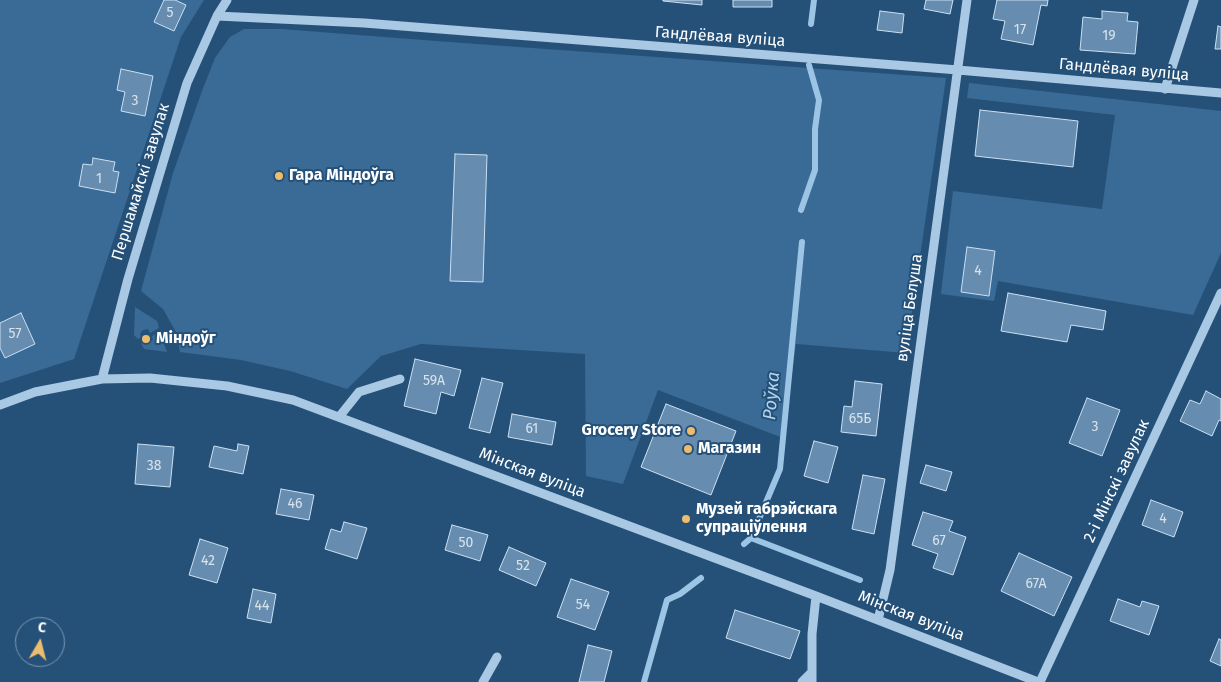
<!DOCTYPE html>
<meta charset="utf-8">
<style>
body{margin:0}
#map{position:relative;width:1221px;height:682px;overflow:hidden;background:#255179;font-family:"Fira Sans",sans-serif}
canvas{display:block}
.north{position:absolute;left:15px;top:617px;width:50px;height:50px;box-sizing:border-box;background:#255179;border:1px solid #7c97af;border-radius:50%;rotate:8deg;font-size:14px;font-weight:700;line-height:20px;text-align:center;color:#fff}
.north::after{content:'';display:block;margin:auto;width:18px;height:22px;background:#edbc6d;clip-path:polygon(50% 0,100% 100%,50% 72%,0 100%)}
</style>
<div id="map">
<canvas width="1221" height="682"></canvas>
<div class="north">С</div>
</div>
<script>
const c = document.querySelector('canvas').getContext('2d');
c.lineJoin = 'round';
function fillPath(path, color) { c.fillStyle = color; c.fill(path, 'evenodd'); }
const poly = rows => new Path2D(rows.map(r => 'M' + r).join(''));
function trace(path, color, width, dash) { c.strokeStyle = color; c.lineWidth = width; c.lineCap = dash ? 'butt' : 'round'; c.setLineDash(dash || []); c.stroke(path); }
function drawText(font, color, halo, rows, align = 'center') {
  c.font = font + ' "Fira Sans",sans-serif'; c.lineWidth = 4; c.setLineDash([]); c.textBaseline = 'middle'; c.strokeStyle = halo; c.fillStyle = color; for (const [text, x, y, turn = 0] of rows) {
    c.save(); c.translate(x, y); c.rotate((+turn || 0) * Math.PI / 180); c.textAlign = isNaN(turn) ? turn : align; if (halo) c.strokeText(text, 0, 0); c.fillText(text, 0, 0); c.restore();
  }
}
fillPath(poly([
 [0,0,204,0,181,37,74,359,0,383],
 [244,29,281,29,436,41,946,78,906,353,796,344,783,438,658,390,623,484,586,476,585,354,421,344,381,356,347,389,290,371,241,360,180,352,176,332,163,309,141,291,173,173,202,91,215,58,230,37],
 [969,83,1221,111,1221,253,1193,315,998,281,994,301,941,294,953,191,1102,209,1115,115,967,98],
 [967,247,995,251,989,295,961,291],
 [135,307,157,321,159,328,150,333,148,329,143,330,140,333,141,337,138,339,134,335],
 [160,332,167,352,144,349,141,343,144,342,146,344,150,342,153,340,152,336]
]), '#396b96');
trace(poly([
 [811,24,814,0],
 [801,210,815,170,815,129,819,100,809,65],
 [751,538,860,580],
 [744,544,751,538,780,469,802,242],
 [644,682,667,600,680,594,701,578]
]), '#9cc4e4', 6);
const building = poly([
 [164,0,175,0,186,5,174,31,154,22,164,0],
 [663,0,702,0,702,5,663,1,663,0],
 [733,0,772,0,772,7,733,7,733,0],
 [926,0,953,0,950,14,924,9,926,0],
 [997,0,1048,0,1047,6,1041,5,1033,45,1001,39,1005,21,993,19,997,0],
 [880,11,904,14,902,33,877,30,880,11],
 [1102,11,1128,13,1127,21,1138,22,1135,54,1080,50,1083,17,1102,19,1102,11],
 [1218,26,1221,27,1221,49,1215,49,1218,26],
 [121,69,153,76,145,116,121,111,125,92,117,90,121,69],
 [980,110,1078,121,1073,167,975,156,980,110],
 [455,154,487,155,483,282,450,281,455,154],
 [93,158,115,162,113,171,119,172,115,193,79,186,83,164,92,165,93,158],
 [967,247,995,251,989,296,961,292,967,247],
 [1008,293,1106,311,1103,330,1071,325,1067,342,1001,331,1008,293],
 [21,313,35,344,5,358,0,348,0,323,21,313],
 [415,359,461,370,454,396,441,392,436,414,404,406,415,359],
 [482,378,503,383,490,433,469,428,482,378],
 [855,381,882,384,876,436,841,432,844,406,852,407,855,381],
 [1206,391,1221,399,1221,421,1219,420,1212,436,1180,421,1190,400,1200,404,1206,391],
 [1087,398,1120,410,1102,456,1069,443,1087,398],
 [666,404,736,431,711,495,641,467,666,404],
 [512,414,556,422,552,445,508,437,512,414],
 [814,441,838,447,828,483,804,476,814,441],
 [138,444,174,447,170,487,135,484,138,444],
 [238,444,249,446,243,474,209,467,214,446,237,451,238,444],
 [926,465,952,472,946,491,920,483,926,465],
 [863,475,885,479,874,534,852,529,863,475],
 [281,489,314,495,309,520,276,514,281,489],
 [1151,500,1183,512,1174,537,1142,525,1151,500],
 [923,512,953,521,949,531,966,537,953,575,933,568,938,554,912,545,923,512],
 [344,522,367,528,357,559,325,549,331,529,341,532,344,522],
 [452,525,488,535,480,561,445,550,452,525],
 [200,539,228,548,217,583,189,575,200,539],
 [509,547,546,563,536,586,499,570,509,547],
 [1019,553,1072,577,1054,616,1001,591,1019,553],
 [571,579,609,592,595,630,557,617,571,579],
 [253,589,276,594,271,623,247,618,253,589],
 [1118,599,1140,607,1142,601,1159,606,1149,635,1110,621,1118,599],
 [735,610,800,631,790,659,726,638,735,610],
 [1219,639,1221,640,1221,666,1210,661,1219,639],
 [588,645,612,651,604,682,579,682,588,645]
]);
fillPath(building, '#668daf');
trace(building, '#cae0f3', 1);
trace(poly([
 [217,16,364,23,958,70,1221,93],
 [1165,89,1194,0],
 [102,379,128,279,187,83,217,16,227,0],
 [0,405,35,392,102,379,150,378,227,386,293,400,816,596,1038,682],
 [339,417,359,392,400,379],
 [878,620,890,570,967,0],
 [483,682,497,657],
 [802,682,812,672],
 [812,682,812,634,816,596],
 [1040,682,1221,293]
]), '#a8c8e3', 9);
for (const [x, y, r, color] of [
 [279,176,5,"#edbc6d"],
 [146,339,5,"#edbc6d"],
 [691,431,5,"#edbc6d"],
 [688,449,5,"#edbc6d"],
 [686,519,5,"#edbc6d"]
]) { const dot = new Path2D(); dot.arc(x, y, r, 0, 2 * Math.PI); c.fillStyle = color; c.fill(dot); trace(dot, '#255179', 2); }
drawText('14px', '#d9e2eb', null, [
 ["5",170,13],
 ["17",1020,30],
 ["19",1109,36],
 ["3",135,101],
 ["1",99,179],
 ["4",978,271],
 ["57",15,334],
 ["59А",434,381],
 ["65Б",860,419],
 ["3",1095,427],
 ["61",532,429],
 ["38",154,466],
 ["46",295,504],
 ["4",1163,519],
 ["67",939,541],
 ["50",466,543],
 ["42",208,561],
 ["52",523,566],
 ["67А",1036,584],
 ["54",583,605],
 ["44",262,606]
]);
drawText('16px', '#fff', '#255179', [
 ["Гандлёвая вуліца",720,37,4],
 ["Гандлёвая вуліца",1124,70,5],
 ["Першамайскі завулак",141,182,-73],
 ["вуліца Белуша",910,308,-82],
 ["Мінская вуліца",532,473,21],
 ["2-і Мінскі завулак",1117,481,-65],
 ["Мінская вуліца",911,616,21]
]);
drawText('bold 16px', '#fff', '#255179', [
 ["Гара Міндоўга",289,176],
 ["Міндоўг",156,339],
 ["Grocery Store",681,431,"right"],
 ["Магазин",698,449],
 ["Музей габрэйскага",696,510],
 ["супраціўлення",696,528]
], 'left');
drawText('italic 18px', '#b3d2eb', '#255179', [
 ["Роўка",772,396,-85]
]);
</script>
